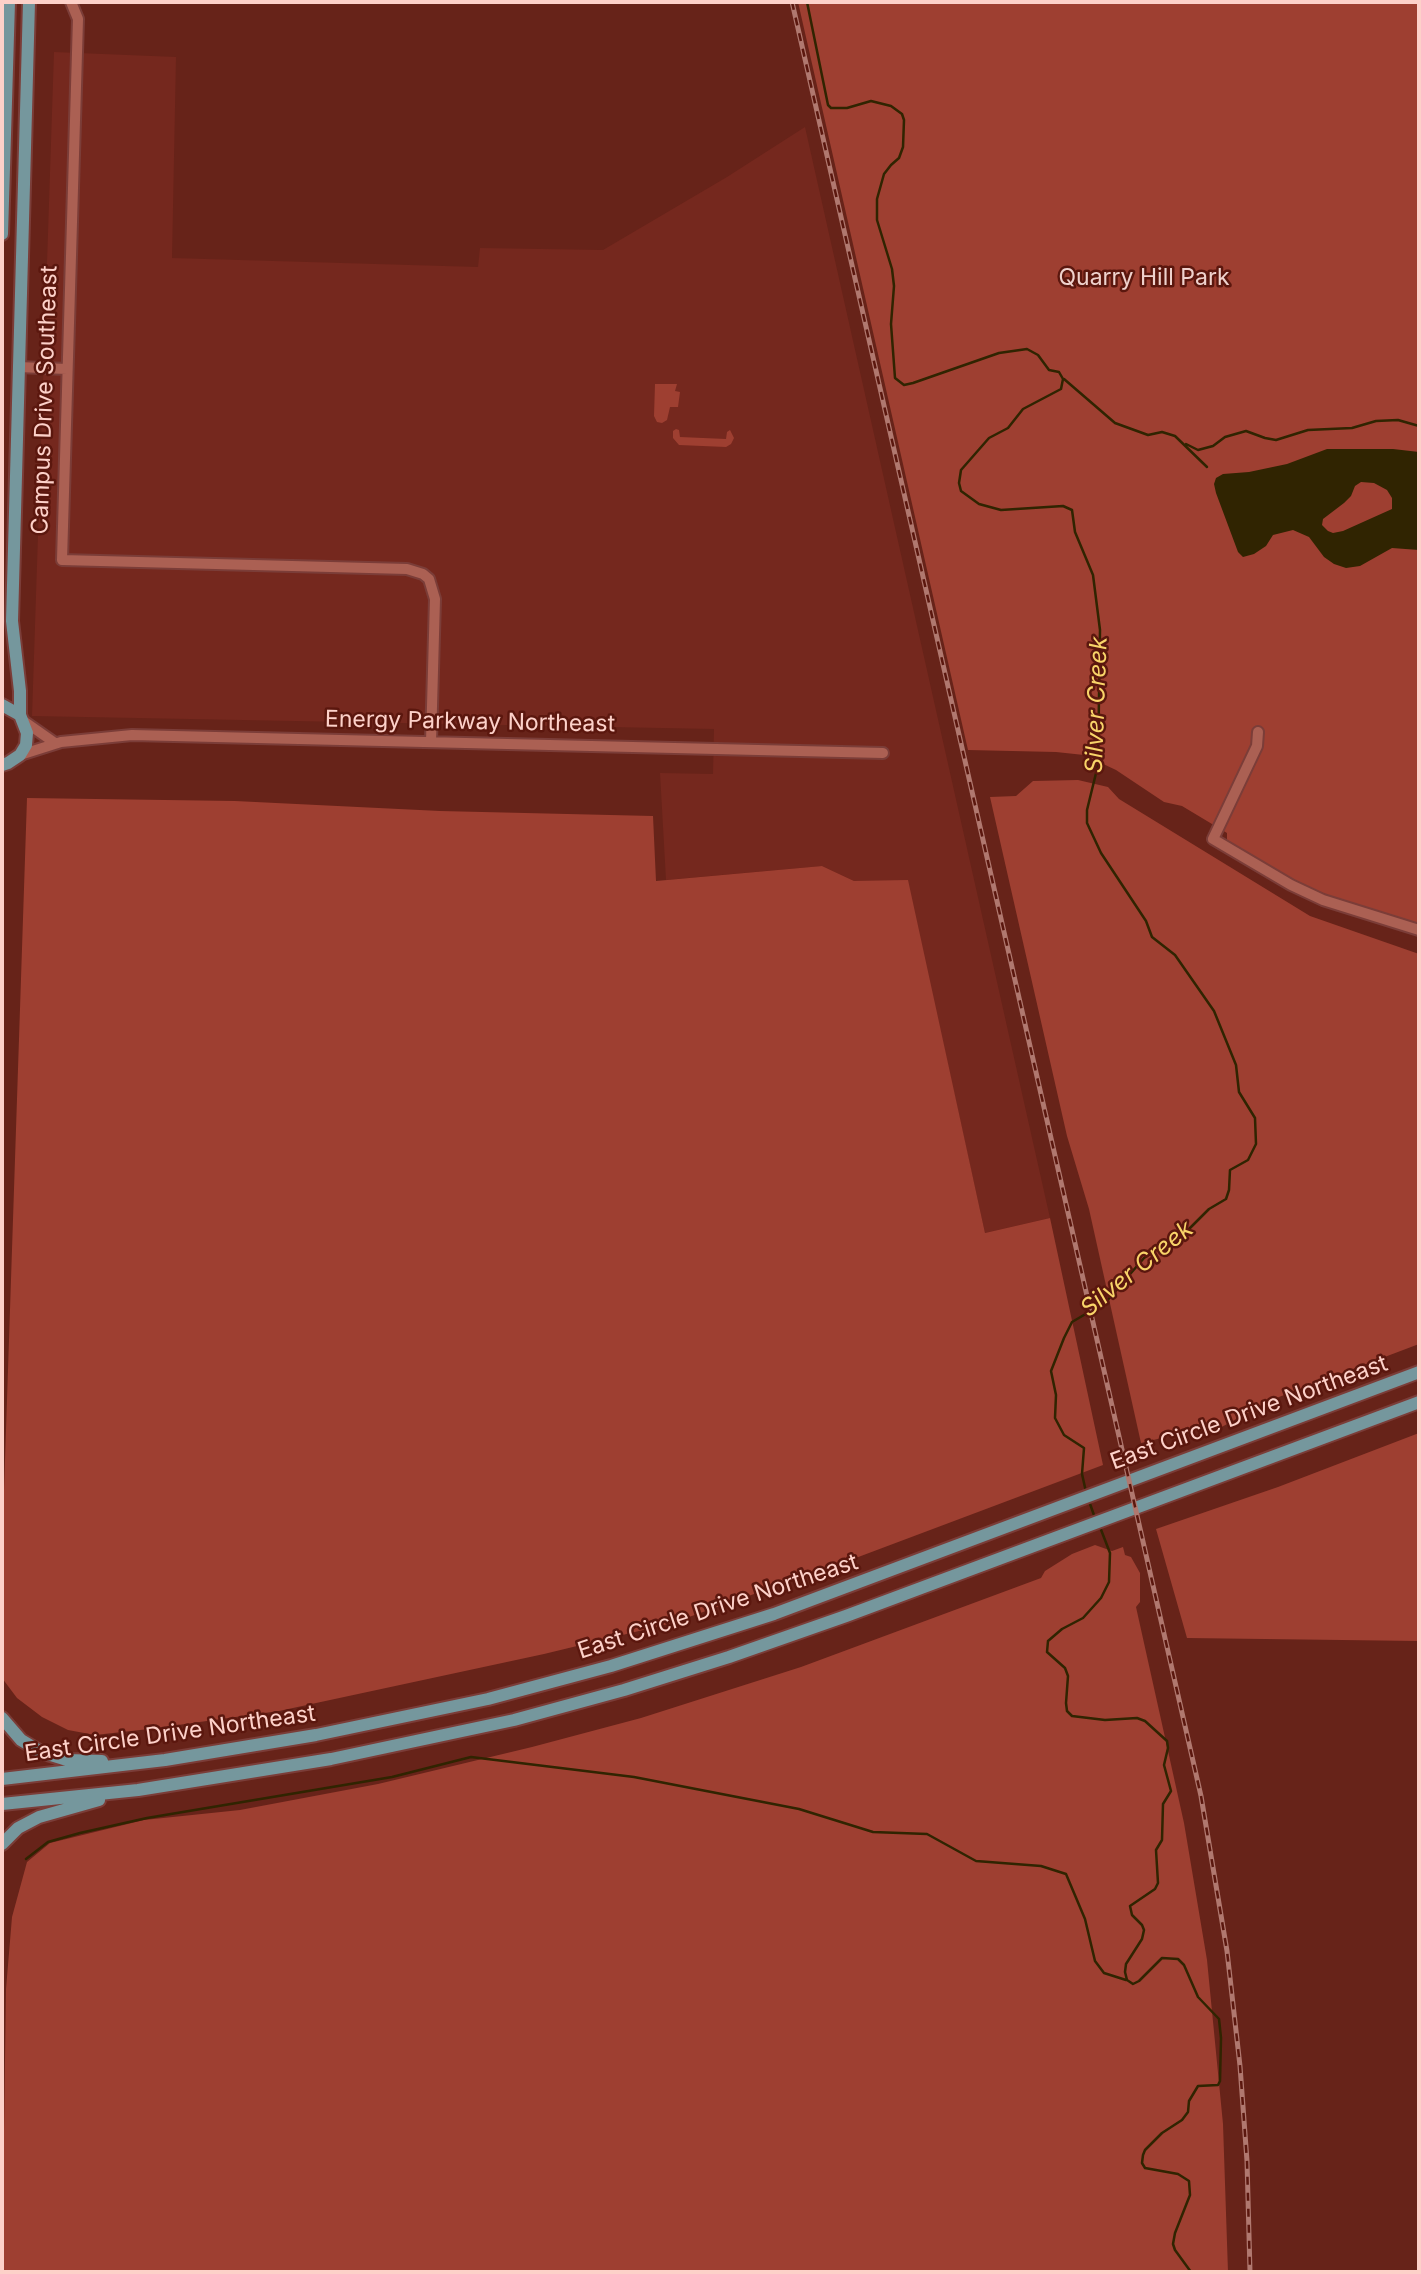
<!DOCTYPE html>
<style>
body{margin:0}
#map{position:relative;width:1421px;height:2274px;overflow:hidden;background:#672319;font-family:Inter,sans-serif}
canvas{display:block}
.frame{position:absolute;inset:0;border:4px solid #fdd1c9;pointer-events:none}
</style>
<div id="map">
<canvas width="1421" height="2274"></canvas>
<div class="frame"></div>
</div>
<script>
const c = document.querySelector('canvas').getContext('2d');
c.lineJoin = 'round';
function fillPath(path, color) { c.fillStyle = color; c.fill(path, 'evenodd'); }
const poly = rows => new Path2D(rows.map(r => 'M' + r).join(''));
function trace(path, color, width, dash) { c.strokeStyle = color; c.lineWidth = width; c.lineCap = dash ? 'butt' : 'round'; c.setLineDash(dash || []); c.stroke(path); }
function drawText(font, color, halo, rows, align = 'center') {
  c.font = font + ' Inter,sans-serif'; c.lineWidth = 5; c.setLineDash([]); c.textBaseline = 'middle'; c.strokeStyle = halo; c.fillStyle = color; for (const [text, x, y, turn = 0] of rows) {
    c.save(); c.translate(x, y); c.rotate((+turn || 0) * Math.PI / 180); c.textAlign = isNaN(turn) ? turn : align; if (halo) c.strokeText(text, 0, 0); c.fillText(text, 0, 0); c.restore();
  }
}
fillPath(poly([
 [54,52,176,57,172,258,478,267,480,248,603,250,727,177,805,127,1050,1218,985,1233,907,881,854,881,822,866,666,880,660,773,713,774,714,729,32,716]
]), '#75281e');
fillPath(poly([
 [798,2,1419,2,1419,932,1313,889,1283,874,1238,849,1227,840,1227,833,1182,806,1164,802,1116,770,1084,755,1056,752,968,750],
 [655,384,677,384,675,391,680,392,678,407,670,407,667,420,662,423,657,422,654,416],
 [676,429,679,430,680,437,726,439,727,432,730,430,734,438,731,444,726,447,679,445,673,438,673,431],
 [1078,780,1108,787,1119,799,1310,916,1419,954,1419,1344,1271,1400,1218,1429,1186,1432,1141,1443,1089,1209,1067,1136,990,797,1016,796,1033,781],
 [27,798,235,801,440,811,653,816,656,881,822,866,854,881,908,880,985,1233,1050,1218,1103,1465,853,1559,672,1623,544,1654,279,1711,149,1729,95,1735,68,1730,42,1717,17,1698,2,1678,2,1550],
 [1419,1433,1419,1641,1187,1638,1156,1529,1278,1487],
 [1095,1545,1112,1551,1123,1547,1125,1555,1131,1557,1140,1573,1140,1602,1136,1607,1184,1823,1207,1960,1223,2124,1228,2272,2,2272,6,1989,12,1917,27,1862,50,1843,144,1820,240,1810,378,1784,532,1747,641,1718,801,1667,1041,1578,1045,1571,1072,1554]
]), '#9e3f31');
fillPath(poly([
 [1327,449,1393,449,1419,452,1419,550,1392,548,1360,566,1346,568,1334,564,1324,557,1309,537,1293,530,1273,535,1266,546,1254,554,1243,557,1238,552,1216,493,1214,484,1216,478,1223,474,1249,472,1287,464],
 [1361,482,1374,483,1387,490,1392,498,1392,509,1343,531,1333,533,1328,531,1322,525,1323,519,1344,503,1351,496,1355,486]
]), '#302401');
trace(poly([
 [807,2,828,105,831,108,847,108,871,101,891,106,902,114,904,120,903,147,899,158,891,165,884,174,877,199,877,220,892,269,894,286,891,324,895,378,904,385,913,383,999,353,1027,349,1038,355,1049,370,1059,372,1063,379,1061,389,1023,409,1008,428,989,438,961,470,959,483,961,491,979,504,1001,510,1063,506,1072,510,1075,532,1093,575,1100,630,1098,765,1087,810,1087,823,1101,853,1146,921,1152,937,1175,955,1214,1011,1236,1065,1239,1092,1255,1118,1256,1144,1248,1160,1230,1170,1229,1190,1226,1199,1209,1209,1174,1244,1157,1249,1144,1258,1106,1302,1072,1322,1064,1338,1051,1371,1056,1395,1055,1418,1064,1435,1084,1448,1082,1474,1086,1492],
 [1064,379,1115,423,1148,435,1162,432,1175,436,1207,467],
 [1186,444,1198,450,1213,446,1225,437,1246,431,1265,438,1276,440,1308,430,1352,428,1376,421,1398,420,1419,426],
 [1089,1501,1095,1518],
 [1100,1527,1110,1553,1109,1582,1101,1598,1083,1618,1062,1629,1048,1641,1047,1652,1065,1668,1068,1676,1066,1703,1067,1711,1072,1716,1105,1720,1137,1718,1145,1721,1167,1741,1168,1748,1164,1765,1171,1791,1163,1804,1162,1840,1156,1850,1158,1883,1155,1889,1130,1906,1132,1915,1142,1925,1144,1930,1142,1939,1126,1964,1125,1972,1127,1980,1133,1984,1139,1981,1162,1958,1178,1959,1184,1965,1198,1997,1219,2019,1221,2038,1220,2081,1218,2085,1198,2086,1189,2101,1188,2112,1182,2120,1162,2133,1145,2150,1143,2155,1142,2163,1145,2168,1178,2174,1189,2181,1190,2195,1175,2233,1173,2244,1175,2250,1191,2272],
 [26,1859,48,1842,80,1833,147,1818,392,1777,471,1757,634,1777,799,1809,873,1832,927,1834,976,1861,1041,1866,1066,1874,1085,1919,1095,1961,1104,1973,1126,1980]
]), '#302401', 2.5);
const minor = poly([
 [71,2,78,19,62,560,407,569,423,574,429,579,435,599,431,742],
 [18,367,67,369],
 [25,722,55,743],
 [1258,732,1257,746,1213,839,1291,885,1323,900,1419,930],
 [20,755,61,742,132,735,883,753]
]);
const major = poly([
 [2,234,9,2],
 [2,705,20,715,27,733,26,745,20,755,8,763,2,765],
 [20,715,20,691,12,621,29,2],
 [2,1718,21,1740,41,1752,67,1760,102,1761],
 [2,1779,165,1760,316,1735,488,1699,611,1666,774,1614,1419,1372],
 [2,1804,138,1790,331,1759,514,1720,624,1690,729,1657,846,1616,1419,1402],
 [2,1844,18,1828,39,1817,99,1800]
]);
trace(minor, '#7b3d38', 14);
trace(major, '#7b3d38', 16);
trace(minor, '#ab6053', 10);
trace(major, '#75979d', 12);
const rail = poly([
 [792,2,1201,1796,1227,1951,1240,2066,1247,2161,1250,2272]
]);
trace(rail, '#b0786f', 5);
trace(rail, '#5b170e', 2.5, [8]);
drawText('23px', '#efd2cd', '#5b170e', [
 ["Quarry Hill Park",1144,278]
]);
drawText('23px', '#fdd1c9', '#5b170e', [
 ["Campus Drive Southeast",45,400,-88],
 ["Energy Parkway Northeast",470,722,1],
 ["East Circle Drive Northeast",1249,1413,-20],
 ["East Circle Drive Northeast",718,1607,-18],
 ["East Circle Drive Northeast",170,1734,-8]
]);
drawText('italic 24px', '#f9d469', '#5b170e', [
 ["Silver Creek",1097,705,-88],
 ["Silver Creek",1137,1269,-39]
]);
</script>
